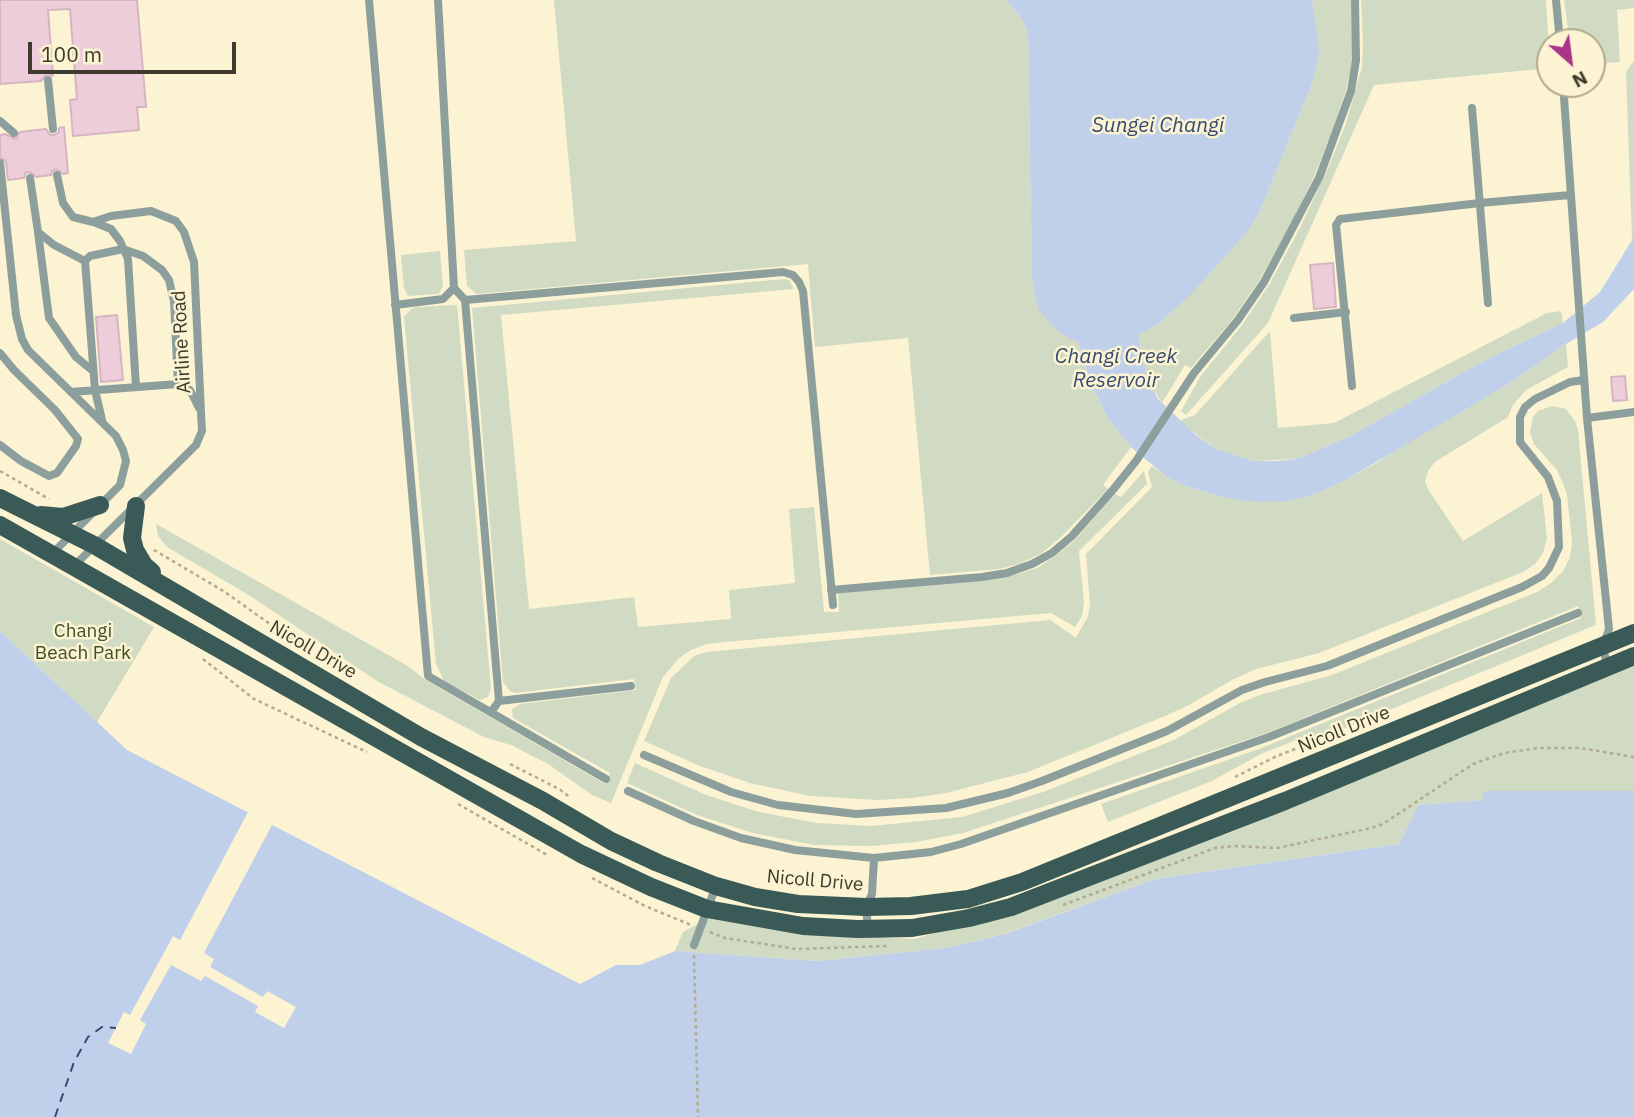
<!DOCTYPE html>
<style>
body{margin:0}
#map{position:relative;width:1634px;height:1117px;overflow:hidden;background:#fbf3d1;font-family:"IBM Plex Sans",sans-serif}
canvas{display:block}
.north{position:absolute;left:1536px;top:28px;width:70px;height:70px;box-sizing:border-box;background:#fbf3d1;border:2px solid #afa98f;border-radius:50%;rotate:152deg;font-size:19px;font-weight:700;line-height:28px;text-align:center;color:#3e3a2d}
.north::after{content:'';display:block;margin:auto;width:24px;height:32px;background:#ab3489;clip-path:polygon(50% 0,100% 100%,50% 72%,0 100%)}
.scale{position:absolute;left:28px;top:42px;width:208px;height:32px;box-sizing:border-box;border:4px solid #3e3a2d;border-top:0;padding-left:9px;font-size:21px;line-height:24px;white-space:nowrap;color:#3e3a2d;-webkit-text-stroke:5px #fbf3d1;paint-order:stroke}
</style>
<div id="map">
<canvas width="1634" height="1117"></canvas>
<div class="north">N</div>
<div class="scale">100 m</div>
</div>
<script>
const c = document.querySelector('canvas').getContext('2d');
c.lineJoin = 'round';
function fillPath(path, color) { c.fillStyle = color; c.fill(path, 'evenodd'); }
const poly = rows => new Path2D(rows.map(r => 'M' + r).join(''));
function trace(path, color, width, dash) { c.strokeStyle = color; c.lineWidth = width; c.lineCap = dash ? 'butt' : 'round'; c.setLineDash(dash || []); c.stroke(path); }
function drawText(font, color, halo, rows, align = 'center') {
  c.font = font + ' "IBM Plex Sans",sans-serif'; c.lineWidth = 5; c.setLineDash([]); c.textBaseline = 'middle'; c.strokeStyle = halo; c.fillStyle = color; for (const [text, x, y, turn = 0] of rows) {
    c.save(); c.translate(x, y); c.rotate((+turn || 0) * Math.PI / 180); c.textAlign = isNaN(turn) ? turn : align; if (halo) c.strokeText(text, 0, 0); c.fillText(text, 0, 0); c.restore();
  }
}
fillPath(poly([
 [554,0,1006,0,1020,16,1028,32,1032,279,1038,308,1055,329,1068,338,1078,342,1090,381,1107,417,1131,447,1103,485,1108,489,1062,536,1042,553,1019,564,999,569,930,575,908,338,815,347,808,264,477,294,467,286,464,250,576,241],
 [1312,0,1351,0,1353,58,1346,90,1335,123,1314,177,1288,230,1259,281,1232,320,1191,368,1185,365,1162,403,1147,378,1138,335,1157,325,1187,297,1245,235,1259,213,1312,84],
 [1361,0,1546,0,1550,68,1374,85,1268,323,1186,415,1181,411,1200,377,1242,325,1269,285,1300,228,1329,166,1346,123,1362,67,1363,41],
 [1564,0,1634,0,1634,8,1617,10,1620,62,1592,64,1592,42,1570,42],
 [1634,61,1634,237,1632,241,1626,72],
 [440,251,443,285,439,294,408,296,404,288,401,255],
 [784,279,789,280,794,289,501,315,529,609,634,597,638,627,731,619,729,590,795,583,789,509,814,507,824,612,839,612,838,593,968,582,1018,574,1037,568,1054,557,1074,541,1115,494,1121,497,1144,471,1147,484,1079,551,1084,602,1082,616,1075,627,1051,613,725,642,707,644,691,650,679,658,663,677,611,803,592,795,548,764,511,745,484,737,377,681,252,597,167,547,158,536,156,524,406,665,426,680,605,784,610,773,513,718,512,709,520,704,636,690,634,679,515,693,510,691,503,682,472,308],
 [457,305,491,689,488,697,480,700,444,681,436,664,404,317,411,309,416,307],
 [1561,311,1563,323,1491,357,1350,436,1297,459,1253,461,1232,455,1216,449,1179,421,1195,415,1270,331,1278,428,1334,423,1547,313],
 [1566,344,1568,367,1526,390,1513,405,1508,417,1435,462,1428,471,1425,481,1429,491,1463,541,1542,493,1547,538,1543,553,1535,564,1523,572,1319,653,1256,669,1232,680,1189,705,1165,716,1028,772,946,793,913,798,878,800,810,796,750,783,700,766,644,741,671,678,694,656,707,652,1050,620,1076,638,1088,616,1090,604,1086,554,1152,487,1148,472,1152,466,1167,477,1188,487,1231,499,1289,501,1315,494,1344,481,1376,463,1418,436,1510,383],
 [1552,406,1566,409,1575,421,1578,430,1596,625,1338,731,1301,738,1261,754,1212,781,1108,822,1101,804,1259,749,1581,618,1578,606,1267,733,963,833,916,842,872,846,814,845,753,833,697,815,627,783,635,763,706,795,759,812,817,823,871,826,962,817,1043,792,1174,740,1240,703,1263,694,1332,675,1537,592,1551,583,1563,571,1570,557,1572,542,1567,495,1563,483,1557,470,1534,444,1530,432,1533,417,1538,411],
 [0,539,154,627,97,722,0,631],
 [1634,661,1634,791,1484,791,1484,800,1418,805,1399,844,1155,879,1004,934,946,948,818,961,675,951,683,932,715,915,820,933,915,939,1001,913,1232,832]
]), '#d1dbc4');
fillPath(poly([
 [1006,0,1312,0,1319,53,1312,84,1259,213,1245,235,1188,297,1157,325,1138,335,1147,378,1158,399,1196,435,1216,449,1253,461,1277,461,1297,459,1350,436,1491,357,1563,323,1600,292,1634,237,1634,289,1603,322,1566,344,1510,383,1344,481,1315,494,1289,501,1261,502,1231,499,1188,487,1167,477,1131,447,1107,417,1090,381,1078,342,1068,338,1055,329,1038,309,1032,279,1028,32,1020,16],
 [0,631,127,750,580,984,616,965,640,965,675,951,818,961,946,948,1005,934,1155,879,1399,844,1418,805,1483,800,1483,791,1634,791,1634,1117,0,1117]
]), '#c0cfea');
fillPath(poly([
 [248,812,272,825,204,953,214,959,210,967,263,997,267,991,296,1007,284,1028,255,1012,258,1006,205,976,201,981,171,965,140,1020,146,1024,131,1054,108,1043,124,1012,130,1015,173,936,180,940]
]), '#fbf3d1');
trace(poly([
 [55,1117,74,1062,88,1037,102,1027,116,1028]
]), '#364b73', 2, [9, 7]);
const building = poly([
 [0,0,137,0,146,107,137,107,139,130,73,136,70,100,77,99,70,9,48,10,53,76,47,74,41,81,0,84,0,0],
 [64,127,68,173,63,174,56,169,52,171,51,175,36,177,30,172,25,173,24,178,8,180,6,162,0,157,0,135,5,134,16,139,20,132,46,129,50,135,54,135,59,132,59,128,64,127],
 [1333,263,1336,307,1314,309,1310,265,1333,263],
 [117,315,123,380,101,382,96,317,117,315],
 [1625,376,1627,400,1613,401,1611,377,1625,376]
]);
fillPath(building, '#eecdda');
trace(building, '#d8b4c3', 2);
trace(poly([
 [0,471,49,499],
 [154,550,225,592,309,652],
 [203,659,254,699,367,752],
 [510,764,559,789,571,798],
 [1235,777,1277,756,1298,748,1316,744],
 [458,804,549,856],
 [592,878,645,906,691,925],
 [1063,905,1215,848,1234,846,1277,848,1371,828,1383,824,1473,764,1504,753,1539,748,1580,748,1634,757],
 [710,932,725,938,796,949,887,946],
 [694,955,698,1117]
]), '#b2ab91', 2.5, [3.5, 3.5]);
trace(poly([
 [369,0,428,676,606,779],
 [438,0,454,288],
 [1556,0,1560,42],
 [48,80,53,129],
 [1563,84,1587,418,1609,629,1603,646,1607,666],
 [1472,108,1488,303],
 [0,121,14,133],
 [0,163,16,315,22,339,28,350,116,436,123,450,126,461,120,485,51,555],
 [57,175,63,203,73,217,93,222,111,216,151,211,176,221,184,232,194,262,201,412,202,431,196,445,73,567],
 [30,178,38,232,54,245,85,261],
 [96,223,111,229,120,241,128,259,136,387],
 [38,232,49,318,76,357,93,371],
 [395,305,443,299,454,288,465,300],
 [1294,318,1346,312],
 [0,353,14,370,55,410,78,439,76,446,57,473,49,476,21,461,0,445],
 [1352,386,1336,225,1340,219,1480,203,1570,195],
 [71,392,178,384,190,390,199,408],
 [1587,418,1634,412],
 [102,420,95,390,85,261,90,256,123,249,143,256,162,270,169,280,174,301,178,384],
 [831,590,982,577,1007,573,1032,564,1052,553,1072,536,1112,491,1136,461,1194,373,1238,320,1264,282,1319,178,1351,91,1356,60,1355,0],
 [499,701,631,686],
 [491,712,499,701,465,300,783,272,793,275,799,282,803,291,833,605],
 [644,755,731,792,778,805,856,814,946,808,1008,793,1042,781,1167,731,1242,690,1265,682,1327,666,1522,587,1542,576,1549,568,1559,547,1557,501,1548,477,1520,442,1520,417,1525,407,1535,399,1570,382,1584,380],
 [628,791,694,821,741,838,795,850,874,858,931,852,961,844,1269,737,1578,613],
 [868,928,866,907,872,894,874,858],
 [694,945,716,886]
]), '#8d9f9c', 8);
trace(poly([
 [0,498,94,545,421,737,543,801,611,841,658,863,716,886,755,897,798,904,866,907,911,906,968,899,1022,882,1634,633],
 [136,506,132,538,135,550,144,565,152,572],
 [41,515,63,517,100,505],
 [0,525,581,854,651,887,707,909,803,926,857,929,912,928,969,918,1011,907,1285,801,1634,656]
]), '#3a5a57', 18);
drawText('19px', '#3e3a2d', '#fbf3d1', [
 ["Airline Road",182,342,-93],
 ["Nicoll Drive",313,650,30],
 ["Nicoll Drive",1344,730,-22],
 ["Nicoll Drive",815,881,5]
]);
drawText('19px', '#405124', '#fbf3d1', [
 ["Changi",83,632],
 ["Beach Park",83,654]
]);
drawText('italic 21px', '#364b73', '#fbf3d1', [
 ["Sungei Changi",1158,126],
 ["Changi Creek",1116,357],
 ["Reservoir",1116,381]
]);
</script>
